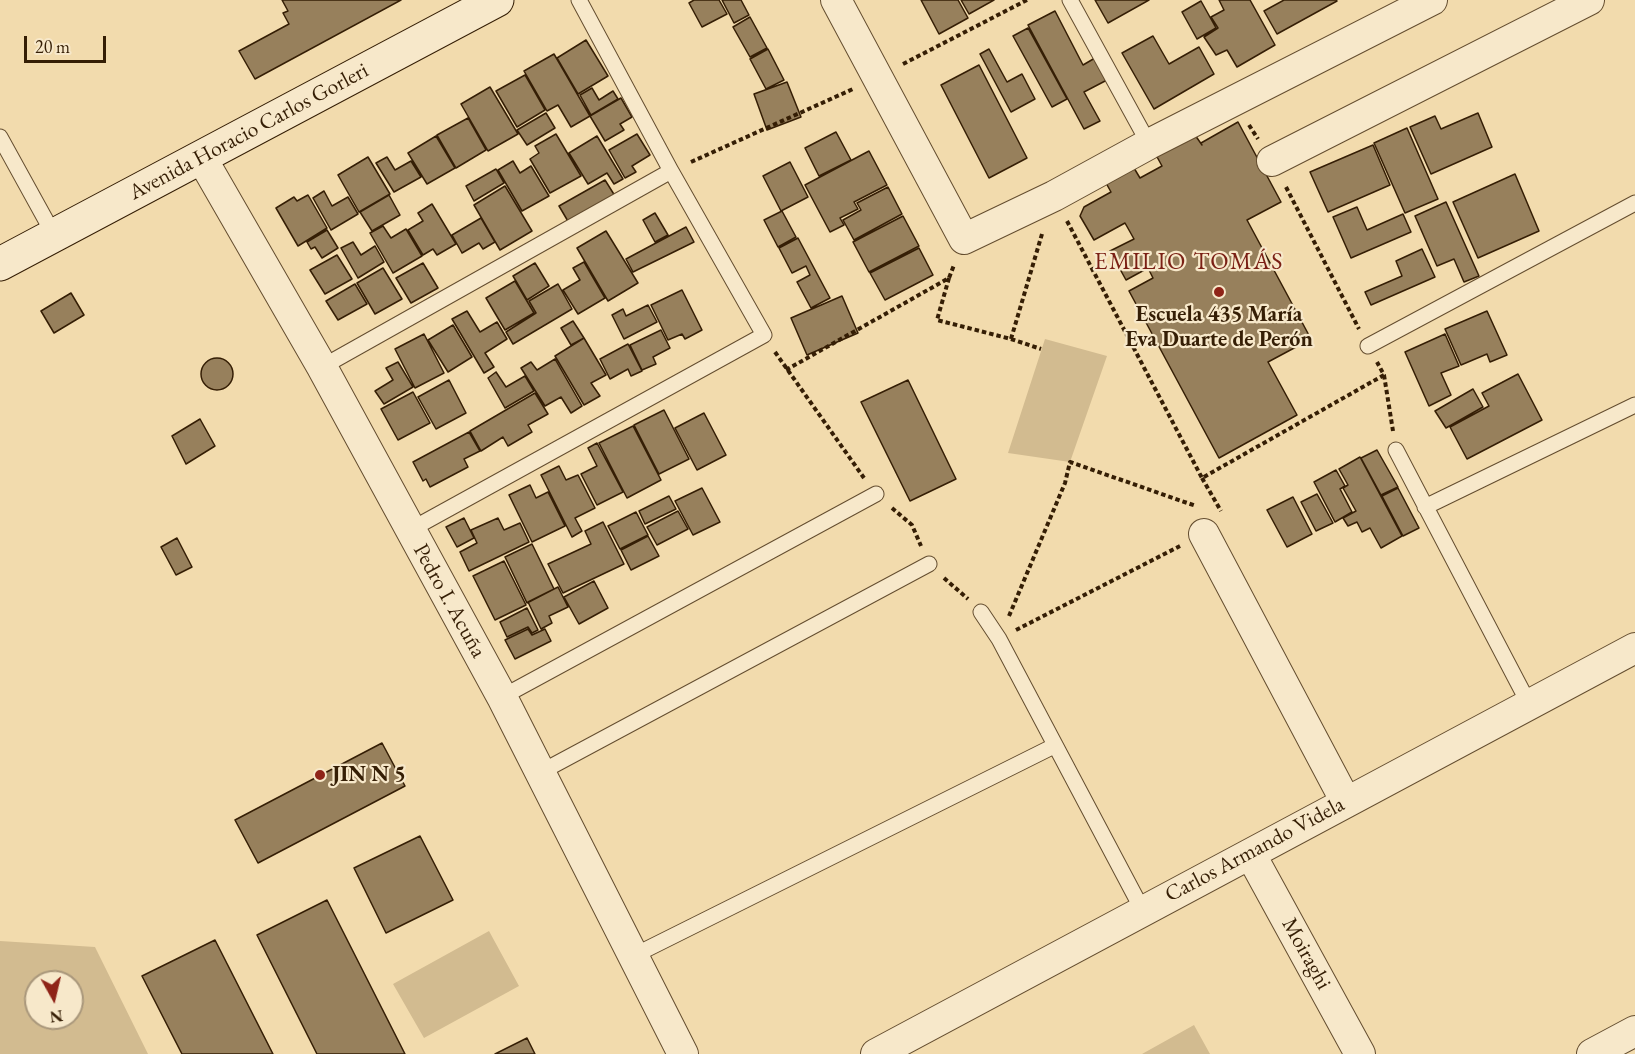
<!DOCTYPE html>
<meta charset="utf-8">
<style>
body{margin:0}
#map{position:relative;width:1635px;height:1054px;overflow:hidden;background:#f2dbad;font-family:"EB Garamond",serif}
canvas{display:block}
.north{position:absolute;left:24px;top:970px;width:60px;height:60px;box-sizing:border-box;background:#f7e8ca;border:2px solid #a9977b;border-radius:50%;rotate:172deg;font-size:16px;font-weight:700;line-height:24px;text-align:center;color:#351e05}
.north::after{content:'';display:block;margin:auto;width:21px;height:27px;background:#8f2418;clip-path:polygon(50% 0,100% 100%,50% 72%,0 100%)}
.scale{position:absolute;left:24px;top:36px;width:82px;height:27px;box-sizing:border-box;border:3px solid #351e05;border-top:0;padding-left:8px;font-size:18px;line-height:21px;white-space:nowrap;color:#351e05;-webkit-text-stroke:4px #f7e8ca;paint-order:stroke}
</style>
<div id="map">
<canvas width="1635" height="1054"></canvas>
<div class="north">N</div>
<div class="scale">20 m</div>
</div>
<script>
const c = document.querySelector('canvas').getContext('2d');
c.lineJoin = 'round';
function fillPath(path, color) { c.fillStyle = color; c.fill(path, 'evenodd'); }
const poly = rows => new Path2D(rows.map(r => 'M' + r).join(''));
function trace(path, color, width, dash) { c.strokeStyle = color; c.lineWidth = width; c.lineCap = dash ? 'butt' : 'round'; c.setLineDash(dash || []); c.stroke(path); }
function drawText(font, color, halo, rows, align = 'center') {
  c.font = font + ' "EB Garamond",serif'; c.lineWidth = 4.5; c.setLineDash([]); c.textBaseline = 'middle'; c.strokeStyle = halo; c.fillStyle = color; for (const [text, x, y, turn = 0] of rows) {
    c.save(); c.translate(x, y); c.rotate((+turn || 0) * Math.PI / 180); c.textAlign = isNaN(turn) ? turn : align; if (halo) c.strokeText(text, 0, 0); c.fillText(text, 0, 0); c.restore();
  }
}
fillPath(poly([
 [1045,339,1107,356,1070,462,1008,453],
 [489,931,519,986,424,1038,393,984],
 [0,941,95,947,148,1054,0,1054],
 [36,982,72,982,72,1018,36,1018],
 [1194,1025,1210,1054,1142,1054]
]), '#d2bb90');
const building = poly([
 [282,0,401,0,255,79,239,51,289,24,283,13,288,11,282,0],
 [694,0,719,0,727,14,702,27,689,3,694,0],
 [722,0,741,0,749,15,734,23,722,0],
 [921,0,958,0,968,18,939,34,921,0],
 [961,0,994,0,969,14,961,0],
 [1095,0,1149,0,1108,23,1095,0],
 [1219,0,1250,0,1275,45,1237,67,1227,50,1216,55,1204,37,1218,28,1211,17,1224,10,1219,0],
 [1284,0,1336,0,1337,1,1277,34,1264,11,1284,0],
 [1201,1,1216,28,1197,39,1182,12,1201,1],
 [1055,11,1083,65,1095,58,1107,80,1084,92,1100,121,1084,129,1028,25,1055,11],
 [750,17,767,48,750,57,733,27,750,17],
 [1028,28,1067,99,1052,107,1013,36,1028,28],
 [1153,36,1169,64,1199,47,1214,74,1154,109,1122,53,1153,36],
 [586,40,608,76,578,94,557,58,586,40],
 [768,49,784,80,766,89,750,59,768,49],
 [989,49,1007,82,1022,74,1035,99,1011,112,980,54,989,49],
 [554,54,590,116,571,127,558,105,547,111,524,71,554,54],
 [979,65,1027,158,989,178,941,85,979,65],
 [525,75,545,110,517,127,496,91,525,75],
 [787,82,801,117,767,130,754,94,787,82],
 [490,87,518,134,488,151,461,104,490,87],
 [592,88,599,100,613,91,618,99,591,115,580,95,592,88],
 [621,98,632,117,620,124,624,130,605,141,590,116,621,98],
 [546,113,555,128,527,145,517,130,546,113],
 [1478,113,1492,147,1431,174,1410,127,1435,116,1441,129,1478,113],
 [468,118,486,150,456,168,437,135,468,118],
 [1238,122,1281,202,1247,220,1311,339,1268,362,1297,415,1219,458,1129,291,1153,278,1148,268,1126,280,1110,251,1134,239,1125,223,1094,240,1080,216,1084,207,1111,192,1106,183,1134,168,1140,178,1162,166,1156,155,1195,135,1202,145,1201,143,1238,122],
 [1407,128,1438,199,1405,213,1374,143,1407,128],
 [836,132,851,160,819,176,805,148,836,132],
 [556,134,581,176,550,193,530,159,539,153,535,146,556,134],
 [637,134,650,155,632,166,636,172,625,178,609,150,637,134],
 [436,136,455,168,427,184,408,153,436,136],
 [597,136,623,179,614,184,607,173,588,184,569,153,597,136],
 [1373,145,1390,185,1328,212,1310,172,1373,145],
 [869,151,887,185,854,202,858,209,840,218,844,225,830,232,805,185,869,151],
 [368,157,390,194,359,212,338,175,368,157],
 [387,157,395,170,411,161,421,177,394,192,376,163,387,157],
 [513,161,520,173,531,166,549,196,522,211,498,170,513,161],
 [790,162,808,197,781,211,763,176,790,162],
 [496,169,504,183,474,201,466,186,496,169],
 [1515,174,1539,231,1478,258,1453,202,1515,174],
 [605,180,615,196,569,223,559,206,605,180],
 [505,186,532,231,500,250,474,205,505,186],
 [888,187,902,214,854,240,843,220,861,210,857,203,888,187],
 [324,191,332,206,348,197,358,214,331,230,313,198,324,191],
 [308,195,327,228,298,246,276,208,294,197,297,201,308,195],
 [389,195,400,215,372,231,360,212,389,195],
 [1446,202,1479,276,1464,282,1454,259,1437,266,1415,216,1446,202],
 [432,204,456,244,437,255,433,249,423,255,408,230,423,221,418,213,432,204],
 [1357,207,1367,230,1403,214,1411,232,1351,258,1333,217,1357,207],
 [782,211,796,237,778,247,764,220,782,211],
 [655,213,668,235,655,242,643,220,655,213],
 [903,216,919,246,869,272,853,242,903,216],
 [481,218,495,242,483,249,479,243,462,253,452,235,481,218],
 [383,226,391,238,406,229,422,256,393,273,370,233,383,226],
 [686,227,694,242,633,272,626,259,686,227],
 [327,230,338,248,322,258,315,247,311,249,307,242,327,230],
 [606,231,638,283,608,301,577,248,606,231],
 [798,238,830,298,811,308,797,282,810,275,806,266,792,273,779,248,798,238],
 [353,242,361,255,375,246,384,262,358,278,341,248,353,242],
 [919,248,933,275,885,300,870,273,919,248],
 [1422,249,1435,277,1371,305,1365,292,1402,276,1396,261,1422,249],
 [337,255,352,279,325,294,310,270,337,255],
 [584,262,605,298,578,314,563,290,580,280,573,268,584,262],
 [423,263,438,288,411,303,396,278,423,263],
 [535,263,549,286,527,300,513,276,535,263],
 [383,268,402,299,375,314,357,283,383,268],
 [515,281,534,313,505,330,486,298,515,281],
 [355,284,367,304,338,320,326,301,355,284],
 [558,284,572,309,513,344,506,332,536,313,529,301,558,284],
 [682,290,702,330,685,339,682,334,668,340,651,305,682,290],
 [71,293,84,315,54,333,41,311,71,293],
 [842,296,858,333,807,355,791,318,842,296],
 [648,305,657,322,624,339,612,315,623,309,626,316,648,305],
 [467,311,480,332,497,322,507,339,485,353,494,367,484,373,452,319,467,311],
 [1487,311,1507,355,1490,362,1487,354,1461,365,1445,329,1487,311],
 [573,321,584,338,571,345,561,328,573,321],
 [453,325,472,357,448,372,428,340,453,325],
 [661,330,670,348,653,357,656,364,642,370,630,345,661,330],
 [424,334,444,373,415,388,395,349,424,334],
 [1445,334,1459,366,1441,373,1451,395,1429,406,1405,352,1445,334],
 [584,338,606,375,591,383,600,396,584,405,555,356,584,338],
 [628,344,642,371,631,376,628,369,610,379,600,359,628,344],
 '201 374a16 16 0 1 1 32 0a16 16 0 1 1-32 0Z',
 [555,359,582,406,571,413,561,397,545,406,521,368,531,362,537,370,555,359],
 [398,362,413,387,384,404,375,391,393,380,386,368,398,362],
 [496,372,506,387,525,376,534,391,505,408,488,378,496,372],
 [1518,374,1542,420,1467,459,1450,427,1489,406,1482,393,1518,374],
 [449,380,466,413,436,429,418,397,449,380],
 [908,380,956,479,910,501,861,402,908,380],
 [1473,389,1483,407,1446,428,1435,411,1473,389],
 [413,392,430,423,398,440,381,409,413,392],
 [535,393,548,414,528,425,532,432,508,446,503,437,481,451,470,431,535,393],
 [664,410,689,459,659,474,634,425,664,410],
 [704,413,726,455,697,470,675,428,704,413],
 [200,419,215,446,186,464,172,436,200,419],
 [633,426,661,480,627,498,599,443,633,426],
 [469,432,480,451,464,459,468,467,430,487,426,479,423,481,413,462,469,432],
 [597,443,623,492,597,505,581,474,597,466,588,448,597,443],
 [1377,450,1398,487,1381,495,1361,458,1377,450],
 [1360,457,1402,536,1381,548,1370,528,1362,532,1357,522,1348,526,1343,518,1356,511,1343,488,1348,485,1339,469,1360,457],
 [559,466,566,480,578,475,595,508,575,518,582,531,572,537,541,475,559,466],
 [1336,470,1345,486,1340,489,1352,512,1335,522,1314,482,1336,470],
 [530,485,536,498,548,492,565,526,532,542,509,495,530,485],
 [702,488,720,522,693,535,675,501,702,488],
 [1398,488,1419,528,1403,536,1382,496,1398,488],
 [1317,494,1333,523,1316,531,1301,502,1317,494],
 [669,496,676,509,645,524,639,511,669,496],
 [1293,497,1312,534,1287,547,1267,510,1293,497],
 [678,511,688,529,657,545,647,527,678,511],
 [636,512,648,535,620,549,608,526,636,512],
 [464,518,474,538,457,547,446,527,464,518],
 [498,518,504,530,520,523,529,542,469,571,460,552,477,543,471,530,498,518],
 [603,522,624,564,563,593,548,564,591,544,585,531,603,522],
 [648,536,659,556,631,570,621,550,648,536],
 [177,538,192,567,176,575,161,547,177,538],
 [532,544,554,589,527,603,505,557,532,544],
 [504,561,526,605,495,620,473,576,504,561],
 [594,581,608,608,579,624,564,597,594,581],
 [558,587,568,607,549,616,552,623,541,629,528,602,558,587],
 [527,608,538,630,532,633,528,627,507,637,500,622,527,608],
 [528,629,532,635,545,629,551,641,515,659,505,640,528,629],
 [382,743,405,786,258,863,235,820,382,743],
 [420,836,453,900,386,933,354,868,420,836],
 [327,900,405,1054,317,1054,257,935,327,900],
 [215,940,273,1054,182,1054,142,976,215,940],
 [527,1038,535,1054,495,1054,527,1038]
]);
fillPath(building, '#97805c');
trace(building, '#351e05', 1.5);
const service = poly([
 [1070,0,1149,144],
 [0,137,54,235],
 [1368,346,1635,203],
 [322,367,671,171],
 [1396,450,1529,704],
 [1425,507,1635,405],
 [410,530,764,335,671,171,579,0],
 [981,612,999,639,1143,911],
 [502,697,876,494],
 [541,772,929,564],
 [633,956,1054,746]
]);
const minor = poly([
 [836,0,964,239,1054,196,1149,144,1432,0],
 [201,157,322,367,502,697,683,1054],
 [1272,161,1589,0],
 [1204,534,1346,802],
 [1251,855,1360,1054],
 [876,1054,1635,648],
 [1592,1054,1635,1031]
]);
const secondary = poly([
 [0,264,497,0]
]);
trace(service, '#644d2f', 17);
trace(minor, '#644d2f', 32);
trace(secondary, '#351e05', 35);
trace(poly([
 [903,64,1027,0],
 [1249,125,1258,139],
 [691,162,853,89],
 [1286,187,1359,329],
 [1067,221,1202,478,1384,375,1377,362],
 [949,278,937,320,1011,339,1041,349],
 [1011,339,1042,234],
 [775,352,864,478],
 [786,370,949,278,954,265],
 [1384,375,1393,431],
 [1202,478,1221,511],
 [892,508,912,525,921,546],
 [944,578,968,599],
 [1009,616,1065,483,1070,462,1196,506],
 [1016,630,1180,546]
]), '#351e05', 4, [4.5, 3]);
trace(service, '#f7e8ca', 15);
trace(minor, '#f7e8ca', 30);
trace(secondary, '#f7e8ca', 33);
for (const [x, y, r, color] of [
 [1219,292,6,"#8f2418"],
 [320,775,6,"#8f2418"]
]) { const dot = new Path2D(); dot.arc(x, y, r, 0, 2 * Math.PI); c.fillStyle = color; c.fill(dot); trace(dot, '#f7e8ca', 2); }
drawText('22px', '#351e05', '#f7e8ca', [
 ["Avenida Horacio Carlos Gorleri",249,132,-28],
 ["Pedro I. Acuña",449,601,61],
 ["Carlos Armando Videla",1255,850,-28],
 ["Moiraghi",1306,954,61]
]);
drawText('bold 22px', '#351e05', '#f7e8ca', [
 ["Escuela 435 María",1219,315],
 ["Eva Duarte de Perón",1219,340],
 ["JIN N 5",332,775,"left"]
]);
c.letterSpacing = '1.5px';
drawText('24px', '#7a1f14', '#f7e8ca', [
 ["EMILIO TOMÁS",1189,262]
]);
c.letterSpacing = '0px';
</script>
